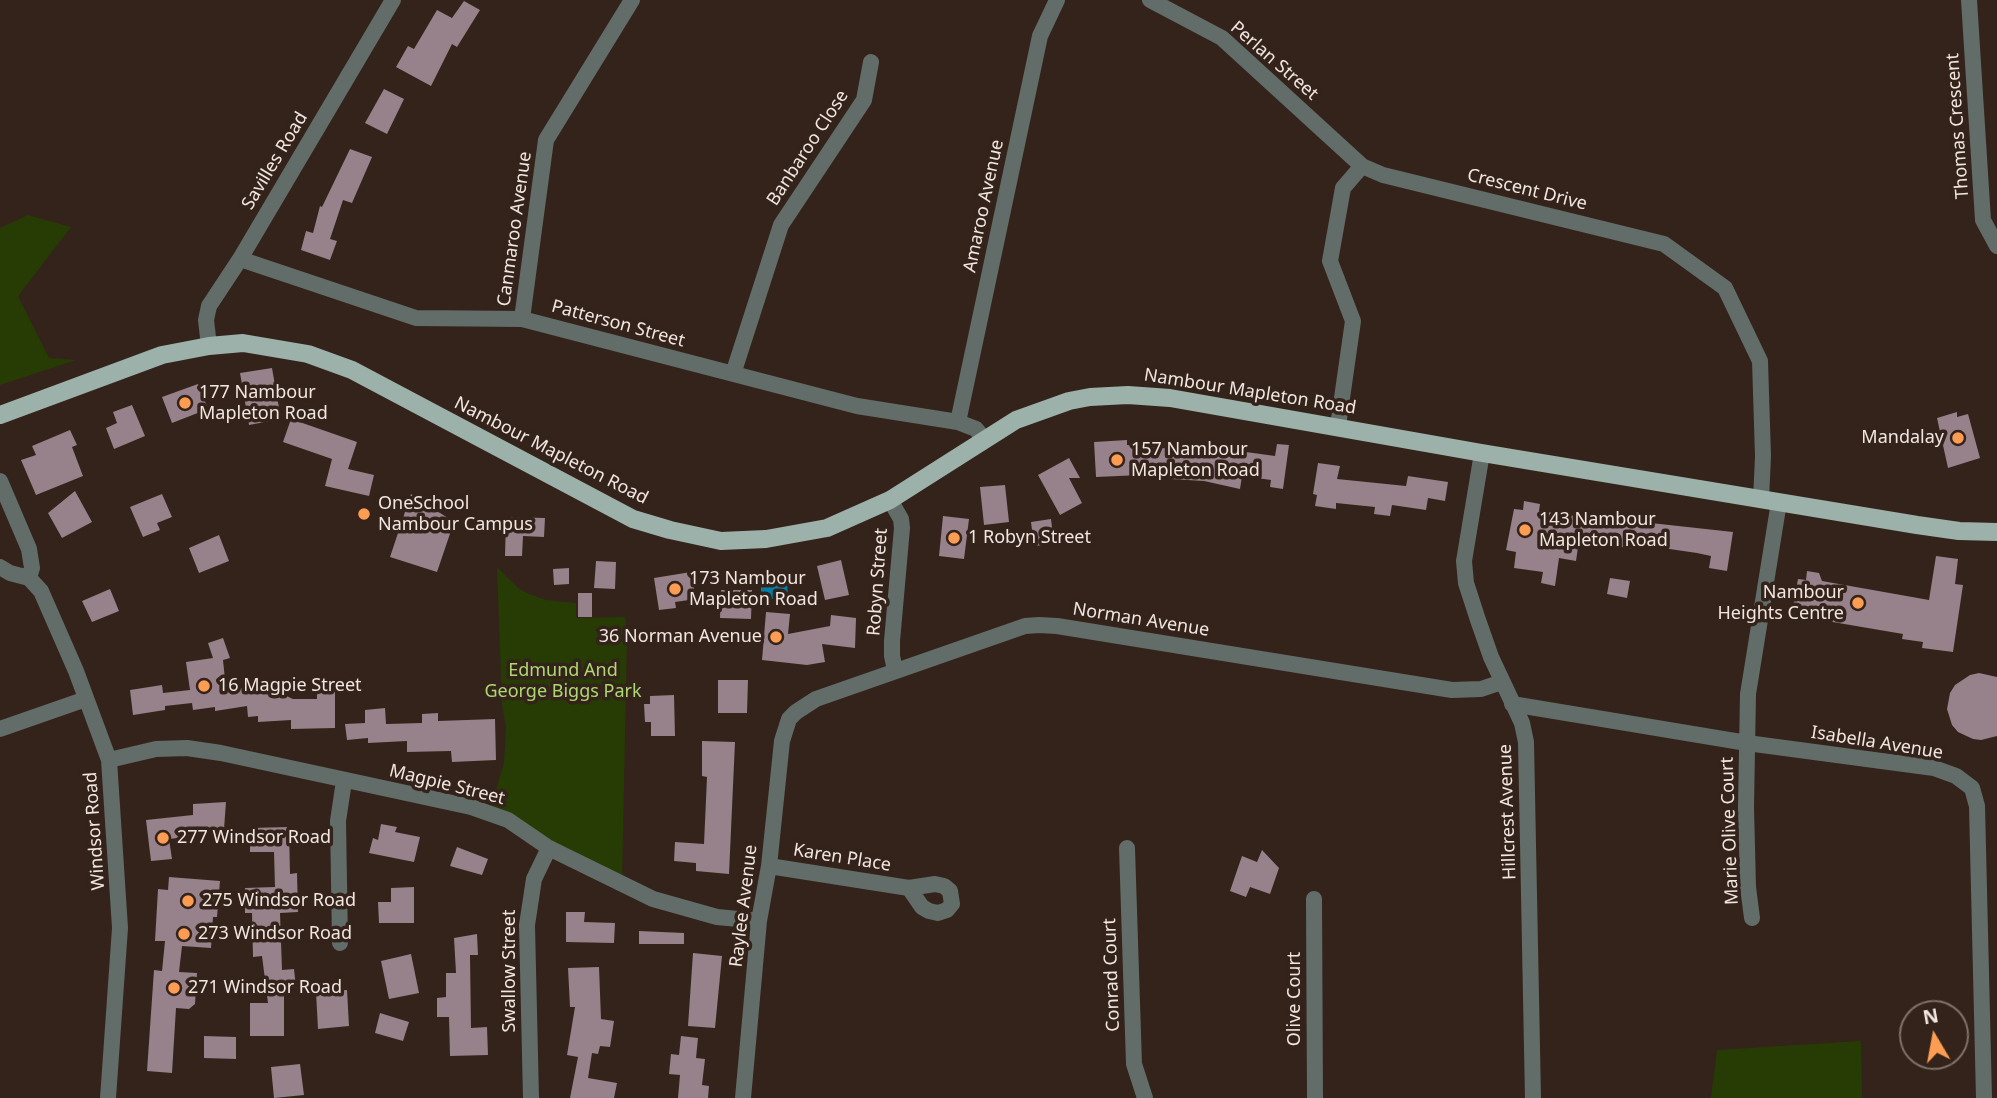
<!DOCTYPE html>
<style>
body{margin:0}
#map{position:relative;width:1997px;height:1098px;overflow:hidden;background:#33231a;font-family:"Noto Sans",sans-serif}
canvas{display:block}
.north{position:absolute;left:1899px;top:1000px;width:70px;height:70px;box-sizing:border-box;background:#33231a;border:2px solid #7f7169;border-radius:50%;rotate:350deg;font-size:19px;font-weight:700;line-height:28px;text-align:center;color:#f1e6e0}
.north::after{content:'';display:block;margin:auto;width:24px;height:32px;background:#fc9d53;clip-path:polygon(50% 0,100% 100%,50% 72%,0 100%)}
</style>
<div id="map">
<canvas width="1997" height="1098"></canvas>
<div class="north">N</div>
</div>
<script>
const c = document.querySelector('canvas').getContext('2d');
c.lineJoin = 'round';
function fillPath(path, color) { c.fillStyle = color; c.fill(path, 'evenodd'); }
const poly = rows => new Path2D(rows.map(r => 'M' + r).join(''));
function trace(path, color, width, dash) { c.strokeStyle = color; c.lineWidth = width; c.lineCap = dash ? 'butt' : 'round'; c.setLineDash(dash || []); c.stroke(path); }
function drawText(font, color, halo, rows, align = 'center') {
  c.font = font + ' "Noto Sans",sans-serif'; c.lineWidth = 7; c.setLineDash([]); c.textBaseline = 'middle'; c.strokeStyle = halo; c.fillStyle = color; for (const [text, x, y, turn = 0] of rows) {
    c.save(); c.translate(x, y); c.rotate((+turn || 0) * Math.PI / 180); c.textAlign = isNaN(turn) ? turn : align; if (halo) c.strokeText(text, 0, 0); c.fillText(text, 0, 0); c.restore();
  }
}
fillPath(poly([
 [28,215,71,227,18,296,49,358,76,360,0,385,0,228],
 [497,567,518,588,529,594,546,600,576,603,576,618,625,617,627,638,622,884,489,813,504,763,506,727,502,705],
 [1861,1041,1862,1098,1711,1098,1717,1050]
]), '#273c04');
fillPath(poly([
 [787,583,788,596,761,601,761,584]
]), '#067ca8');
fillPath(poly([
 [464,1,480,10,457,47,452,44,431,86,396,67,408,46,414,49,437,10,452,18],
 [384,89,404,99,387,134,365,123],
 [350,149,372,157,352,203,343,200,330,239,337,241,330,260,301,250,306,231,313,233,320,206,322,207],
 [272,368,281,419,249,425,240,373],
 [198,384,208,409,172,423,162,397],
 [132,405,145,436,114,449,106,428,117,423,113,412],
 [1957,412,1957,417,1968,414,1980,458,1948,468,1937,418],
 [291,419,357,442,348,469,374,475,369,496,325,486,332,459,283,442],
 [70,430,77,445,72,447,83,476,36,495,21,460,36,455,32,446],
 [1127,440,1127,445,1139,445,1139,446,1174,449,1175,446,1210,449,1210,447,1275,456,1277,444,1289,445,1283,489,1270,487,1271,480,1242,476,1240,489,1204,481,1170,479,1171,473,1141,471,1141,475,1096,477,1094,442],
 [1069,458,1080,478,1069,478,1082,503,1060,515,1038,475],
 [1318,463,1340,466,1337,479,1406,486,1408,476,1448,482,1445,501,1428,498,1426,510,1392,505,1390,516,1374,514,1375,507,1336,503,1336,509,1315,506,1317,495,1313,494],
 [1005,485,1009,522,984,525,980,487],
 [75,491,92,522,62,538,48,513],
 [162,494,172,517,157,523,160,530,143,537,130,507],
 [411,494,454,522,437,572,390,557],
 [1524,501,1540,504,1539,511,1651,526,1651,523,1733,532,1727,571,1709,568,1711,556,1697,553,1635,544,1634,549,1579,540,1576,561,1559,558,1555,586,1541,583,1543,572,1514,568,1516,552,1506,550,1514,509,1523,510],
 [943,516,969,519,964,559,939,556],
 [506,517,545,518,544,537,523,536,522,556,505,556],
 [1051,519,1054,544,1034,546,1031,522],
 [219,535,229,561,199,573,189,548],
 [1936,556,1958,559,1955,584,1963,585,1953,652,1922,648,1923,642,1902,639,1903,634,1815,619,1816,616,1801,613,1801,608,1793,607,1798,579,1806,580,1807,571,1819,573,1822,581,1929,600],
 [841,560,849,595,825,600,817,566],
 [596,561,616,562,615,589,594,588],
 [569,568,569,584,554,585,553,569],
 [691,572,696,599,675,602,676,608,659,610,654,578],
 [1610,578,1630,581,1627,598,1607,594],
 [110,589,119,611,92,622,82,601],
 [721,590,752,590,751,619,720,618],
 [578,593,592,593,592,617,578,617],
 [766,612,790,614,788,634,830,626,831,615,856,618,855,648,822,644,825,662,807,665,762,660],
 [223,638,230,658,223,660,226,689,282,686,282,694,293,699,317,699,317,686,335,686,335,728,291,729,291,720,258,722,258,716,248,717,247,706,215,711,215,707,193,710,192,703,165,706,165,710,133,715,130,690,162,685,163,693,190,690,186,662,213,658,208,643],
 [1979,673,1997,677,1997,736,1981,740,1973,739,1958,732,1952,725,1947,709,1950,693,1955,685,1970,675],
 [718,680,748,680,747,713,718,713],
 [674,695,675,736,651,736,651,722,645,722,644,704,650,704,650,696],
 [385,708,386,724,422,723,422,714,438,713,438,721,495,719,496,760,452,762,451,751,407,752,407,741,368,743,368,738,347,740,345,724,365,723,365,710],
 [702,741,735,742,729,874,696,871,696,863,674,861,675,842,704,844,707,777,702,776],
 [226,802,224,829,187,832,187,837,169,839,172,859,151,861,146,820,193,815,193,804],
 [381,824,397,827,395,832,420,837,414,862,369,853,373,838,378,840],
 [289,827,290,874,297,873,298,912,280,913,282,970,294,969,296,987,284,989,284,1036,250,1036,250,1003,268,1003,262,956,253,957,252,913,245,913,245,888,275,887,274,852,250,852,250,828],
 [457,847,488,859,482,875,450,866],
 [1262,850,1279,868,1270,894,1250,887,1246,897,1230,891,1242,856,1257,862],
 [169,877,220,881,217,917,213,917,211,948,182,946,179,972,197,973,195,1004,189,1009,176,1008,172,1073,147,1071,154,970,162,971,165,941,155,941,158,889,168,890],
 [414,887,414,923,379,923,378,902,391,902,391,888],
 [566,912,585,912,584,922,615,923,614,943,566,942],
 [639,931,684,933,684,944,639,944],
 [477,934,478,955,470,955,471,1028,487,1027,488,1055,450,1056,449,1017,437,1017,437,998,446,997,446,973,456,973,454,938],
 [693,953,722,956,715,1028,688,1026],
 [411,954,419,993,389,999,381,961],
 [599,967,601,1019,614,1021,610,1047,600,1046,598,1054,592,1053,588,1078,617,1083,614,1098,570,1098,578,1057,567,1055,575,1007,570,1007,568,968],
 [347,990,349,1026,318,1029,316,992],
 [380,1013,409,1022,403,1041,375,1033],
 [204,1036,236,1037,236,1059,204,1058],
 [681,1036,698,1038,696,1058,705,1059,702,1085,709,1086,708,1098,678,1098,680,1075,669,1074,671,1054,679,1055],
 [300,1064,304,1095,274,1098,271,1067]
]), '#97818b');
trace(poly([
 [1150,0,1222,38,1362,166],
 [1969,0,1983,220,1997,246],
 [240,259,416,318,522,319,857,406,958,422,976,429,984,439],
 [522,319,546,140,632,0],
 [209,346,206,320,209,306,240,259,393,0],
 [733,374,781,225,864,100,871,62],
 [958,422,1040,36,1057,0],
 [1338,426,1353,321,1330,261,1343,188,1362,166,1383,175,1664,244,1725,288,1760,361,1763,456,1761,500],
 [1482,453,1464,561,1466,583,1478,620,1491,657,1522,723,1526,742,1533,1098],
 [0,481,29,549,32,568,29,578],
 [890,500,901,519,902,528,892,641,892,656,895,670],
 [0,567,10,573,29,578,41,591,76,671,109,760,120,928,108,1098],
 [1512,704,1747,743,1934,768,1956,776,1972,788,1977,806,1984,1098],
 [0,729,86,699],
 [109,760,156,749,187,748,221,753,471,807,508,820,549,848,653,899,717,917,759,921],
 [1127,848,1134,1064,1145,1098],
 [769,866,909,888,935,884,944,886,950,891,952,904,947,910,938,913,929,911,922,907,909,888],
 [1314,899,1315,1098],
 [1752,918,1748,887,1746,807,1748,694,1779,502],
 [340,943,338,821,344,781],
 [531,1098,527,925,534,879,549,848],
 [743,1098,759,921,769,866,782,741,789,719,796,712,816,699,1025,626,1039,625,1057,626,1452,690,1481,689,1502,682]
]), '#626c68', 16);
trace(poly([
 [0,415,162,355,209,346,243,343,308,354,352,370,633,519,670,530,721,541,766,539,827,528,890,500,1016,420,1069,401,1090,397,1128,395,1170,398,1482,453,1917,525,1959,531,1997,532]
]), '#9cb1aa', 18);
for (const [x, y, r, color] of [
 [185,403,7,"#fc9d53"],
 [1958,438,7,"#fc9d53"],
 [1117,460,7,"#fc9d53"],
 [364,514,7,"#fc9d53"],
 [1525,530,7,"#fc9d53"],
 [954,538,7,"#fc9d53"],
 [675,589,7,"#fc9d53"],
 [1858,603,7,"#fc9d53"],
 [776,637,7,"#fc9d53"],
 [204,686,7,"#fc9d53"],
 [163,838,7,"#fc9d53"],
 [188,901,7,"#fc9d53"],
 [184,934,7,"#fc9d53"],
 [174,988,7,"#fc9d53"]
]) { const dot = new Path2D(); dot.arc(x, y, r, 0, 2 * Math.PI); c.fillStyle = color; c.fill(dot); trace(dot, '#33231a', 2.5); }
drawText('18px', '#f1e6e0', '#33231a', [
 ["Perlan Street",1274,61,41],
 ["Thomas Crescent",1958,126,-94],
 ["Banbaroo Close",808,148,-57],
 ["Savilles Road",275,161,-59],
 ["Crescent Drive",1527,190,14],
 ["Amaroo Avenue",984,206,-78],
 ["Canmaroo Avenue",515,229,-82],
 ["Patterson Street",618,324,15],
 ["Nambour Mapleton Road",1250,392,9],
 ["Nambour Mapleton Road",551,451,27],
 ["Robyn Street",878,582,-86],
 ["Norman Avenue",1141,620,9],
 ["Isabella Avenue",1877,743,9],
 ["Magpie Street",447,785,14],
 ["Hillcrest Avenue",1508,812,-92],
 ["Windsor Road",95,831,-94],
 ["Marie Olive Court",1730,831,-92],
 ["Karen Place",842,858,9],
 ["Raylee Avenue",744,906,-83],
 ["Swallow Street",510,971,-90],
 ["Conrad Court",1112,975,-92],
 ["Olive Court",1295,999,-90]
]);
drawText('18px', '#f1e6e0', '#33231a', [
 ["177 Nambour",199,393],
 ["Mapleton Road",199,414],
 ["Mandalay",1944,438,"right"],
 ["157 Nambour",1131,450],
 ["Mapleton Road",1131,471],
 ["OneSchool",378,504],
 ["Nambour Campus",378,525],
 ["143 Nambour",1539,520],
 ["Mapleton Road",1539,541],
 ["1 Robyn Street",968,538],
 ["173 Nambour",689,579],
 ["Mapleton Road",689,600],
 ["Nambour",1844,593,"right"],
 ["Heights Centre",1844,614,"right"],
 ["36 Norman Avenue",762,637,"right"],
 ["16 Magpie Street",218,686],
 ["277 Windsor Road",177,838],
 ["275 Windsor Road",202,901],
 ["273 Windsor Road",198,934],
 ["271 Windsor Road",188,988]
], 'left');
drawText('18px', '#acd971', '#33231a', [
 ["Edmund And",563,671],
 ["George Biggs Park",563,692]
]);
</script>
